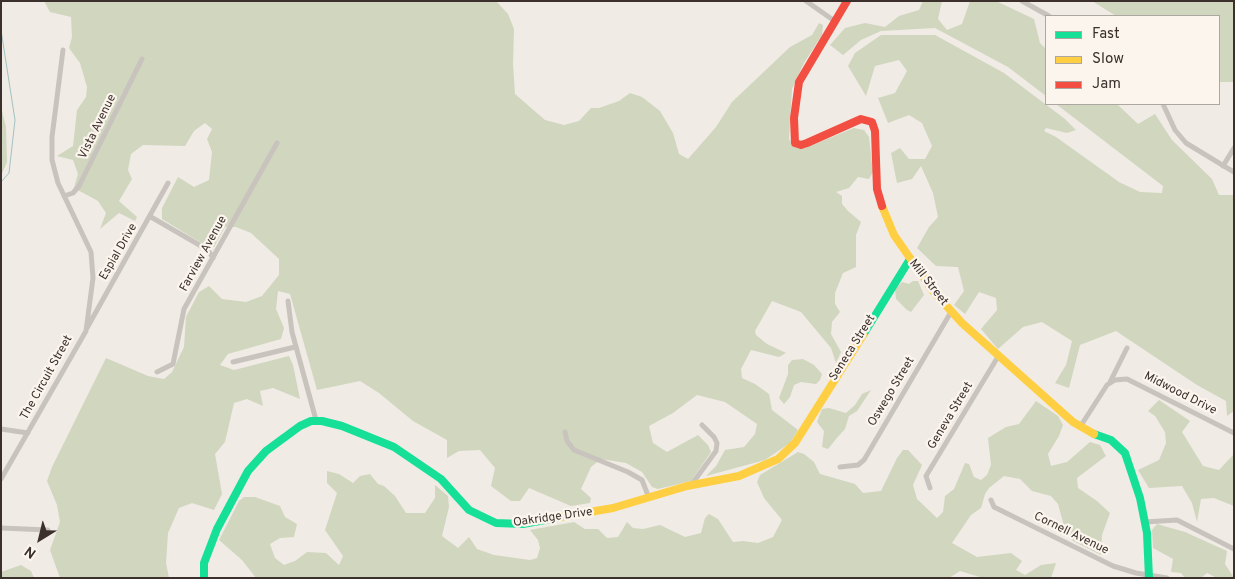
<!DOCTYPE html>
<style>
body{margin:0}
#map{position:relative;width:1235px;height:579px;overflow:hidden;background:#f0ebe5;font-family:Overpass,sans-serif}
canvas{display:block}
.frame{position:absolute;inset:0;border:2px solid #3b302b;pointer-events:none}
.legend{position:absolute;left:1045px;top:15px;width:175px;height:90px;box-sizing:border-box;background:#fbf5ee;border:1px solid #aea6a0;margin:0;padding:6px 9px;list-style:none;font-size:15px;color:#3b302b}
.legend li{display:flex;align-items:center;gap:10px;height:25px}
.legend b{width:25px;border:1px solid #aea6a0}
.north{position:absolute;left:15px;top:514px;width:50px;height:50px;-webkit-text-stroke:4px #fbf5ee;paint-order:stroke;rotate:216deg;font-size:14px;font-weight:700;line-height:20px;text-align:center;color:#3b302b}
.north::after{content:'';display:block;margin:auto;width:18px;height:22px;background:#3b302b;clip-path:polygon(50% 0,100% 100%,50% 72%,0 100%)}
</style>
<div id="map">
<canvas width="1235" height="579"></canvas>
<div class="frame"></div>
<ul class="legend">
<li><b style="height:6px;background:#16e098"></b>Fast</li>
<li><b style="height:6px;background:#ffcf43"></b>Slow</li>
<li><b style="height:6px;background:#f24e42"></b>Jam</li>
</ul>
<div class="north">N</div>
</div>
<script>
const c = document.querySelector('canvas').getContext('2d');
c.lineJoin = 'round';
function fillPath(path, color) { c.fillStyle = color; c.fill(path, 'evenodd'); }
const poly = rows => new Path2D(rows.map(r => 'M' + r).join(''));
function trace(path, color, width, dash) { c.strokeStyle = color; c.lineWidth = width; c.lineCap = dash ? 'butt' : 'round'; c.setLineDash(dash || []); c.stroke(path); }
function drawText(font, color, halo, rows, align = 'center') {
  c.font = font + ' Overpass,sans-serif'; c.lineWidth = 4.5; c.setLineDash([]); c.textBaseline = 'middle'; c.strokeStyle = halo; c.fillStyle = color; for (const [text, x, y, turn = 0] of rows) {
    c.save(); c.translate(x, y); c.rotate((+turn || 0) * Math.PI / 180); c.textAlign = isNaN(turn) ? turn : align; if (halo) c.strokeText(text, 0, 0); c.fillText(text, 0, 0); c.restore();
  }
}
fillPath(poly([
 [44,1,496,1,508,14,514,29,513,64,515,94,545,120,564,125,579,121,591,108,599,108,619,101,630,93,642,97,660,111,673,133,679,154,688,159,716,127,732,102,790,47,812,35,819,23,823,25,822,35,804,63,792,89,789,139,793,145,810,146,854,128,864,130,869,137,873,172,869,179,858,177,849,188,836,192,842,196,842,204,848,211,861,222,856,235,856,267,843,273,835,293,835,304,840,312,832,322,831,334,841,352,836,363,831,348,801,312,772,301,755,331,756,335,767,344,786,353,779,357,751,350,741,369,742,378,755,384,769,394,772,410,798,430,790,443,765,460,706,476,716,466,725,450,744,447,755,434,757,424,725,402,697,395,673,413,649,426,653,443,667,452,698,435,708,445,711,452,691,481,658,489,652,487,642,472,626,463,601,459,591,467,581,489,591,498,590,503,571,506,529,488,520,501,511,501,491,486,495,468,480,450,459,451,447,458,447,440,413,421,379,393,360,381,317,390,290,294,278,291,276,309,284,328,281,339,228,354,220,365,234,370,289,356,293,365,300,399,273,388,260,391,263,406,247,399,234,403,225,442,215,454,222,494,214,510,192,503,179,508,168,533,166,563,169,578,60,578,50,550,60,522,57,505,47,481,52,467,106,358,148,376,164,379,172,372,184,347,186,317,199,292,209,286,222,299,246,302,262,296,279,275,279,259,251,233,236,227,225,227,214,247,208,247,162,219,162,208,178,177,194,187,209,180,212,152,207,139,212,129,205,123,194,131,185,146,143,145,131,154,128,170,132,179,119,201,137,217,135,221,119,213,100,229,106,213,98,201,74,188,78,174,73,160,57,156,73,146,77,110,86,97,87,87,80,63,69,48,72,37,71,17,50,12],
 [923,1,942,1,938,19,947,30,962,24,970,1,996,1,1034,19,1040,43,1046,49,1046,96,1008,67,935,28,881,31,861,40,843,55,830,45,845,28,865,23,885,27,899,16,919,10],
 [1092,1,1234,1,1234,82,1219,82,1219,16,1116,16],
 [881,35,935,35,1004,73,1065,119,1076,130,1067,133,1046,128,1044,131,1056,137,1119,182,1140,192,1162,193,1163,186,1056,104,1117,104,1138,124,1155,114,1172,140,1212,179,1219,195,1234,195,1234,411,1227,416,1226,401,1197,385,1116,331,1080,345,1069,388,1055,383,1066,365,1072,341,1042,322,1023,327,998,349,981,329,997,310,996,298,979,292,965,314,954,305,964,291,958,267,936,266,917,248,929,227,938,217,933,193,921,166,912,179,897,183,891,153,900,148,909,159,925,159,932,146,922,123,909,115,888,123,878,98,895,93,907,71,899,60,875,66,866,96,848,66,855,53],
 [1,107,6,127,7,162,1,176],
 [913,281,918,281,924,295,911,312,907,310,896,299,895,289,902,282,909,284],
 [803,359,814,365,822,374,820,380,816,384,801,382,794,385,790,397,784,404,779,398,788,374,788,365,792,360],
 [871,390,857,411,849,416,845,429,836,439,828,449,822,447,824,431,817,422,822,409,829,408,846,413,855,405,862,394],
 [1159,400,1190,421,1182,432,1203,466,1219,470,1234,454,1234,506,1214,498,1201,499,1197,522,1192,503,1182,486,1149,488,1138,470,1159,460,1166,443,1165,432,1155,416,1148,411],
 [1036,401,1058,416,1063,425,1059,436,1048,454,1051,466,1067,462,1090,442,1100,445,1106,456,1077,478,1078,488,1097,501,1110,513,1102,535,1101,555,1073,541,1066,533,1058,504,1051,496,1032,491,1020,479,1004,476,989,488,985,494,981,508,971,515,952,543,977,557,1011,553,1022,561,1016,570,1025,575,1041,565,1056,563,1051,578,983,578,960,571,949,578,256,578,242,560,219,540,239,501,244,497,255,497,280,506,285,517,297,524,294,537,280,538,270,544,275,558,284,565,295,561,307,552,326,553,339,565,343,556,325,530,337,493,327,483,327,471,339,474,353,483,360,476,370,474,378,484,384,486,395,496,406,513,425,513,435,498,435,485,448,496,449,507,442,536,458,548,469,537,477,549,494,555,530,560,537,558,540,548,538,540,530,530,574,522,585,529,598,529,607,538,618,537,627,522,633,528,643,529,660,525,685,537,701,533,705,518,709,514,718,519,733,542,743,541,758,543,773,537,782,520,764,498,757,482,760,475,798,452,804,454,814,462,820,474,855,484,863,493,881,491,897,458,903,450,908,450,922,465,913,485,917,499,937,518,943,512,945,496,954,489,965,463,969,464,974,477,981,480,987,475,991,465,988,438,1006,427,1019,424],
 [1157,524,1185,532,1227,551,1225,564,1234,578,1217,578,1207,573,1201,578,1185,578,1181,573,1171,572,1173,559,1153,548,1152,530],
 [21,565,31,571,34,578,1,578,1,572]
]), '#d1d6bf');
trace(poly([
 [1,30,15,120,9,173,1,182]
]), '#a1c2c1', 1);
trace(poly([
 [806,1,836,22],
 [1022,1,1049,16],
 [1163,104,1175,130,1186,143,1234,172],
 [1223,166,1234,148],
 [64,196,73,193,79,186,142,59],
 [151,217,208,250,213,258],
 [288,301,292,332,316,420],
 [87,328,168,183],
 [233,362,295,347],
 [157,372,173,364,184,309,277,143],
 [1110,382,1127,348],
 [1080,427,1107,385,1115,380,1127,379,1234,433],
 [1,429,28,433],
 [565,432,567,441,574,450,628,472,642,480,649,498],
 [840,467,858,465,864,460,951,312],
 [1,479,86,331,93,278,91,252,58,183,52,160,52,137,63,50],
 [692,484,716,451,717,443,714,437,702,425],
 [930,488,926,476,999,355],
 [991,500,994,507,1113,566,1136,573,1167,578],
 [1145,522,1177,520,1234,549],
 [1,528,48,530]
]), '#c9c3be', 5);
trace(poly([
 [863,335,910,259],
 [1094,434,1111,440,1125,453,1140,498,1147,533,1149,578],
 [204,578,204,563,217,529,248,471,266,451,300,426,311,421,322,421,342,426,394,447,441,479,469,510,496,523,523,524,561,517]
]), '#16e098', 8);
trace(poly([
 [882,206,894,235,933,291,962,323,1073,422,1094,434],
 [561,517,613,508,687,486,739,476,778,459,795,443,863,335]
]), '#ffcf43', 8);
trace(poly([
 [847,1,799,82,794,118,795,143,801,145,807,143,861,119,872,122,875,131,877,189,882,206]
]), '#f24e42', 8);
drawText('12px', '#3b302b', '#fbf5ee', [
 ["Vista Avenue",98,127,-64],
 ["Espial Drive",119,252,-60],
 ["Farview Avenue",204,254,-61],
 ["Mill Street",928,283,52],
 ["Seneca Street",853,348,-58],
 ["The Circuit Street",47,378,-61],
 ["Oswego Street",892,392,-59],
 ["Midwood Drive",1180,394,27],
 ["Geneva Street",951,416,-59],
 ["Oakridge Drive",553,518,-8],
 ["Cornell Avenue",1071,534,26]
]);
</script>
